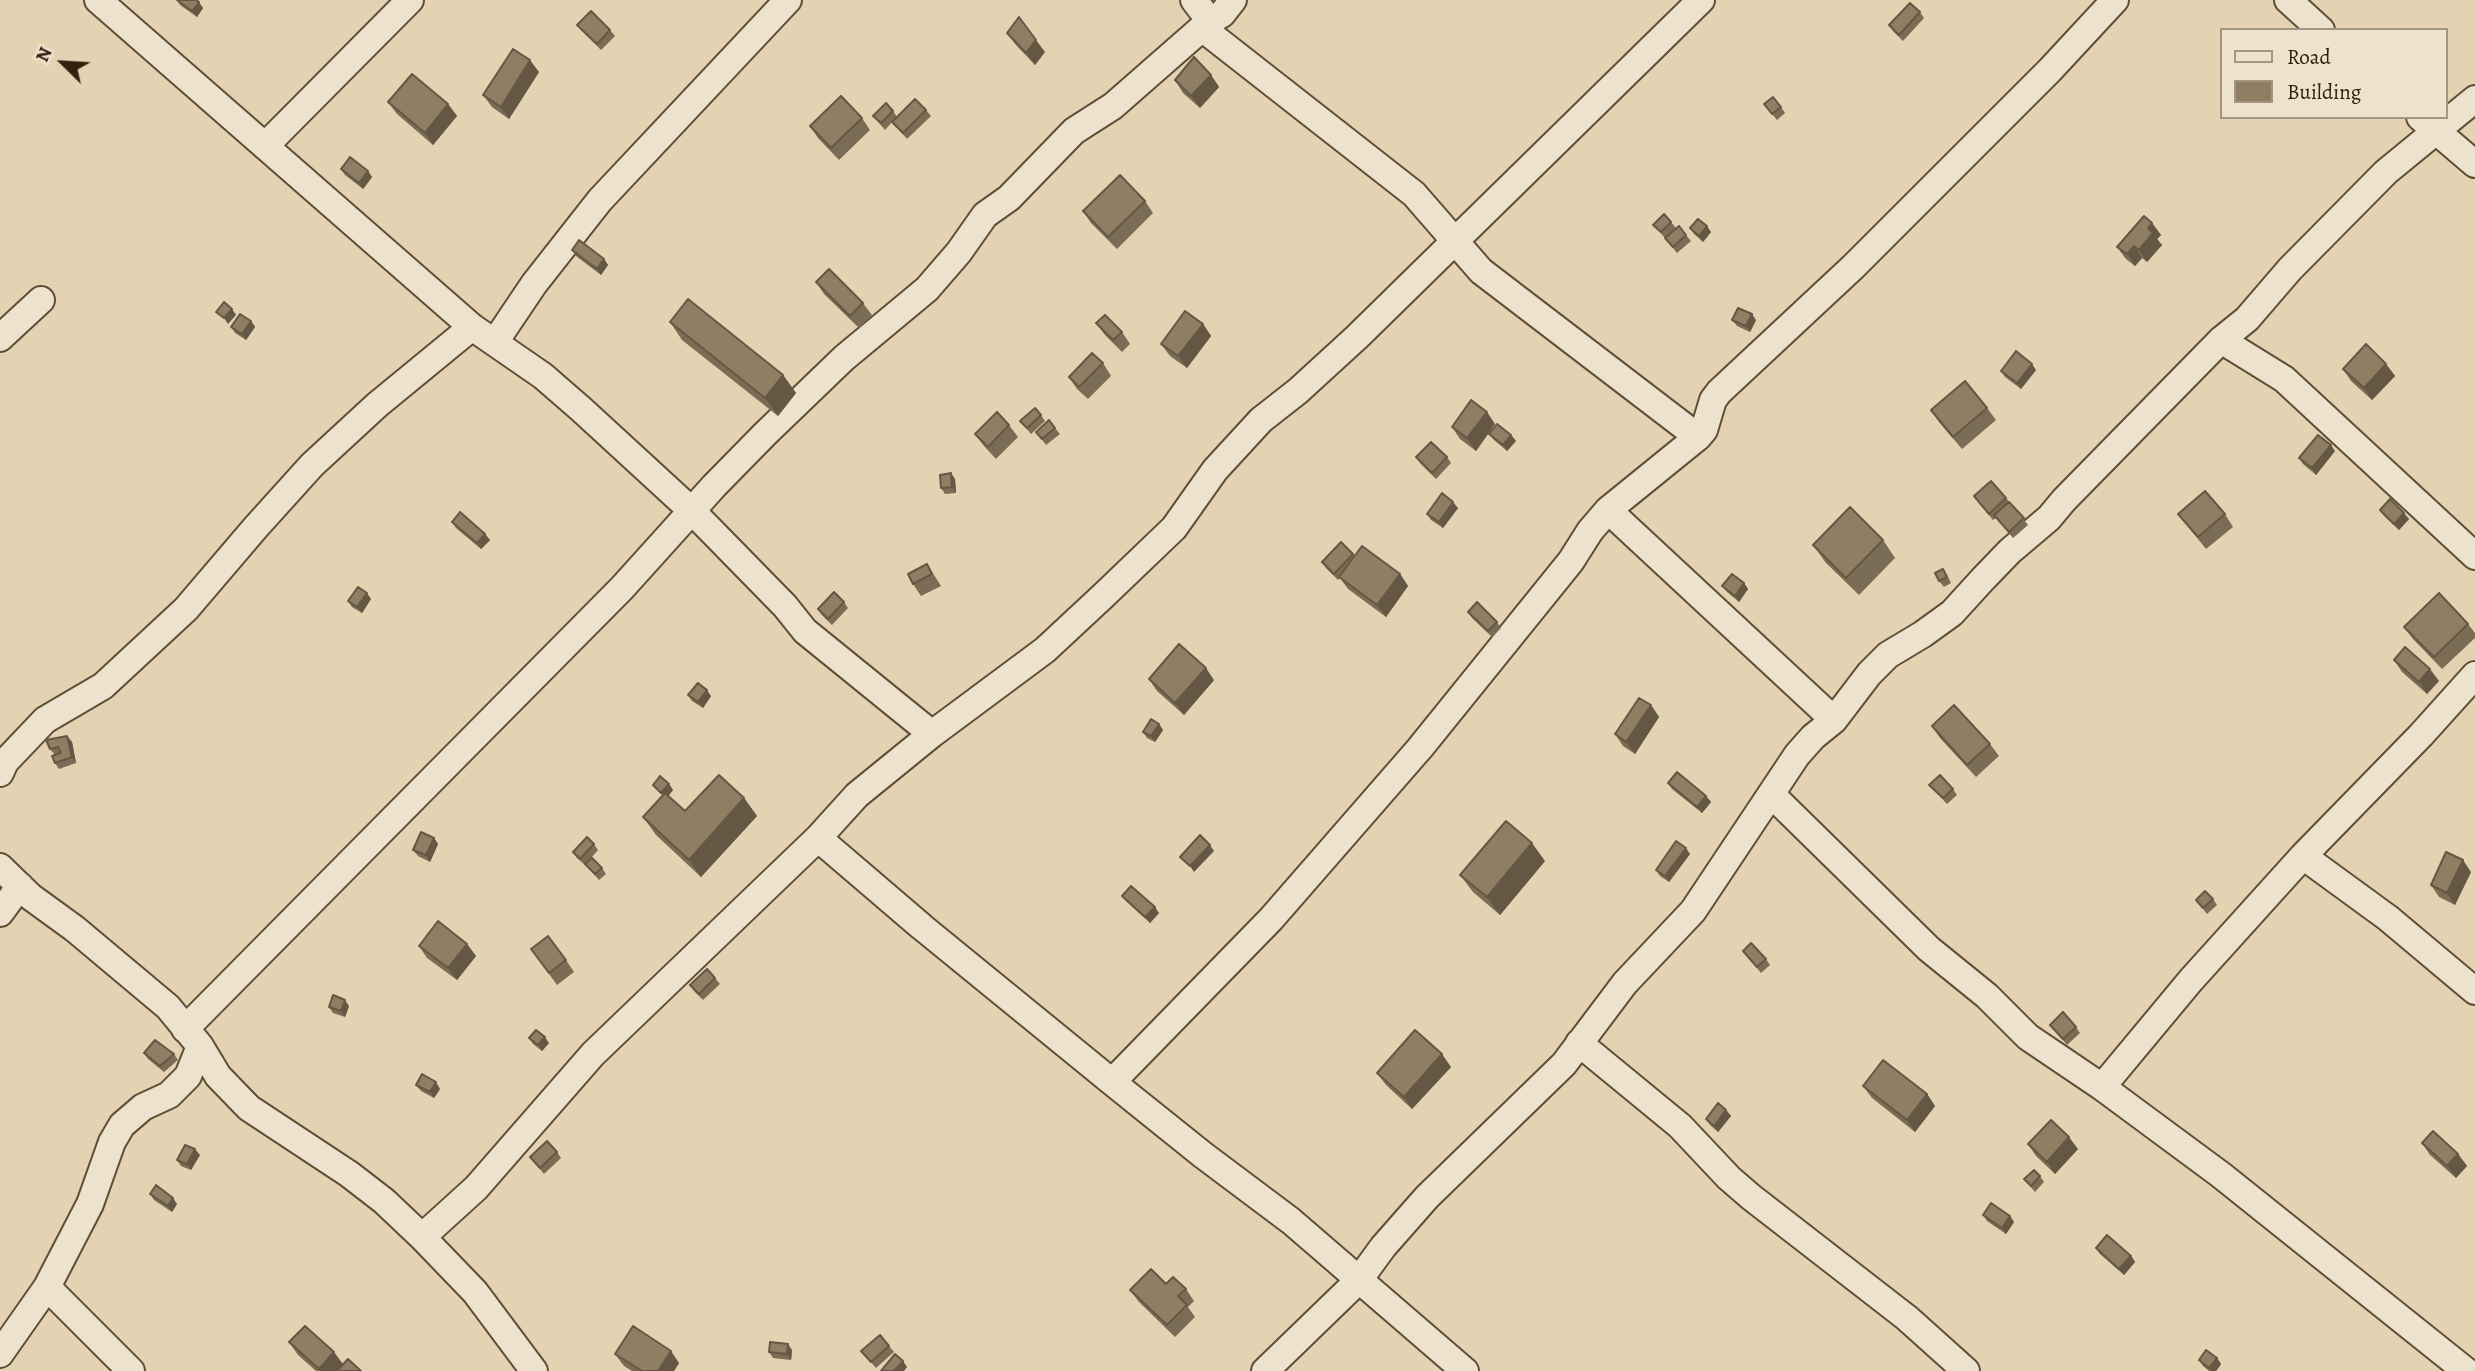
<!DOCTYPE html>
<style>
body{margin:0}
#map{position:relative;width:2475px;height:1371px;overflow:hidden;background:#e4d3b2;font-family:Alegreya,serif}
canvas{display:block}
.legend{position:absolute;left:2220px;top:28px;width:228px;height:91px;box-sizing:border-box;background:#ede2cd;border:2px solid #a39581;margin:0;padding:9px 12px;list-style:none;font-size:21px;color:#33210e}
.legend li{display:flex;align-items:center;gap:14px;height:35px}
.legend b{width:35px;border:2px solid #a39581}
.north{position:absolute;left:28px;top:28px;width:70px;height:70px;-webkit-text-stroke:5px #ede2cd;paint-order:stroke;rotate:294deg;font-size:19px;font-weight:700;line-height:28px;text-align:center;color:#33210e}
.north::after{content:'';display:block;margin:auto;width:24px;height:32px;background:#33210e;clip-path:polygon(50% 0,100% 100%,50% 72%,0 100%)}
</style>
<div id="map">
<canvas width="2475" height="1371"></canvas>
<ul class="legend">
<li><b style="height:9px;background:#ede2cd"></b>Road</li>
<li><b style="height:19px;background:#8f7e63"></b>Building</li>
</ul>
<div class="north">N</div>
</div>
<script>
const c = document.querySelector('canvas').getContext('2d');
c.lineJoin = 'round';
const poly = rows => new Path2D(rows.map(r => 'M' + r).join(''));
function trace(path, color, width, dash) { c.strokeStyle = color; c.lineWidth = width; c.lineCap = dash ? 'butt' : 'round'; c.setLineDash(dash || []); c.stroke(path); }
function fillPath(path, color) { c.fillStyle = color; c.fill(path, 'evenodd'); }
const minor = poly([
 [98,0,472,327,543,376,581,409,692,511,785,606,805,631,932,734],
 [1194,0,1210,21,1222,14,1233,0],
 [2288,0,2321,30],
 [1202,28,1414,194,1481,271,1698,437],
 [2420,117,2475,164],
 [265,146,410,0],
 [0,338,41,300],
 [2221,340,2284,379,2475,556],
 [495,342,534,284,600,200,788,0],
 [1608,510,1834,720],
 [0,773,5,762,45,720,103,686,186,609,256,527,312,465,377,405,472,327],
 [1771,794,1929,949,1987,996,2028,1037,2102,1087,2221,1175,2466,1371],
 [818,838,922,927,1112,1082,1203,1155,1291,1221,1465,1371],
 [2303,856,2388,918,2475,991],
 [0,867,31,897,75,929,168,1007,200,1046,218,1076,249,1108,349,1174,384,1201,422,1237,475,1292,534,1371],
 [0,913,20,886],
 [185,1029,622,588,714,486,765,434,844,358,927,289,959,252,985,215,1009,198,1074,131,1113,106,1210,21],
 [1579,1043,1680,1126,1729,1178,1751,1197,1907,1318,1966,1371],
 [1112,1082,1271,919,1420,748,1571,561,1590,531,1608,510,1698,437,1704,430,1713,400,1719,392,1853,267,2050,70,2115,0],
 [2102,1087,2191,980,2303,856,2421,735,2475,675],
 [422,1237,476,1188,593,1054,818,838,857,795,932,734,1045,650,1103,596,1174,528,1215,470,1261,420,1298,391,1357,337,1701,0],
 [47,1287,131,1371],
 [0,1354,47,1287,90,1204,112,1142,122,1125,143,1107,169,1095,188,1076,200,1046],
 [1265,1371,1359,1280,1383,1247,1427,1197,1564,1064,1625,983,1693,911,1797,755,1813,737,1834,720,1869,674,1888,655,1923,634,1952,613,1983,579,2010,551,2049,518,2064,500,2221,340,2247,319,2290,269,2386,172,2475,99]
]);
trace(minor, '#5f4e37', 30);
trace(minor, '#ede2cd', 26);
fillPath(poly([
 [177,0,203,8,197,17,180,5],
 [1920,12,1924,18,1903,41,1893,31,1889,25],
 [577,25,610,30,615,36,601,50,582,31],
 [1007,33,1045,52,1035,65,1016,45],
 [539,72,509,119,492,107,483,95],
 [1211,75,1219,87,1200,108,1183,93,1175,80],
 [388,102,448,104,457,116,433,145,397,114],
 [1764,104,1781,107,1785,113,1777,120],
 [926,110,931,116,907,139,892,122,885,130,873,116,893,111,897,117],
 [862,118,870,130,839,160,818,138,810,126],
 [341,169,368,171,372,177,363,189,345,175],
 [1145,201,1153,213,1117,249,1091,223,1083,211],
 [1671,222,1676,228,1665,238,1653,225],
 [2152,223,2161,235,2157,239,2162,245,2147,262,2142,258,2135,266,2126,259,2117,247],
 [1690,228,1711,232,1703,242,1694,234],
 [1686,235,1691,241,1677,253,1665,238],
 [572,250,604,259,608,265,601,275,576,256],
 [816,282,863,303,872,315,859,328,824,294],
 [1732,320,1756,320,1750,332,1737,326],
 [251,321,255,327,246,340,235,333,231,327],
 [670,322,783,375,796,393,778,416,682,340],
 [1096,323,1122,332,1130,344,1122,352,1105,335],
 [1203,324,1211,336,1187,368,1170,356,1161,344],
 [1103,363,1111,376,1088,399,1077,389,1069,377],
 [2386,364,2395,376,2372,400,2351,381,2343,369],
 [2036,370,2021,389,2005,377,2001,371],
 [1987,408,1996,420,1962,449,1939,422,1931,410],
 [1041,415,1045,421,1031,434,1020,421],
 [1495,424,1476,451,1460,439,1452,427],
 [1009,425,1018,437,996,459,984,446,975,434],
 [1055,428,1060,434,1046,445,1036,432],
 [1489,434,1511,435,1516,441,1507,451,1494,440],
 [2335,451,2316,475,2303,464,2299,458],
 [1416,457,1447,457,1451,463,1436,479,1420,463],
 [955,479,956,493,945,494,941,488],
 [1974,496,2006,498,2028,525,2013,538,1996,518,1993,520],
 [1458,508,1443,528,1431,520,1427,514],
 [2380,510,2409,519,2399,530,2384,516],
 [2178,514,2225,514,2233,527,2206,549],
 [452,522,485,534,490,540,481,549,456,528],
 [1883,540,1895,558,1859,595,1826,563,1813,545],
 [1353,554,1355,556,1400,574,1408,586,1386,617,1348,589,1340,578,1338,580,1326,568,1322,562],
 [927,564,941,586,921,596,913,584],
 [1947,575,1951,583,1944,587,1939,581],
 [1744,583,1748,589,1739,602,1727,592,1722,586],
 [371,599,362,613,352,607,348,601],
 [844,602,848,608,832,625,822,615,818,609],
 [1468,612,1497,622,1501,628,1492,637,1472,618],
 [2468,624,2475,633,2475,638,2442,669,2413,639,2404,627],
 [2394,660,2439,681,2427,694,2402,672],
 [1149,679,1214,680,1184,715,1157,691],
 [688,695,711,696,703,708,692,701],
 [1651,705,1659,717,1635,754,1623,746,1615,734],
 [1159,724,1163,730,1155,742,1147,738,1143,732],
 [1932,726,1990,744,1999,756,1976,777,1940,738],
 [67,736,72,742,76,763,59,769,55,763,55,755,50,749],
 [1668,783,1706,796,1711,802,1702,813,1672,789],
 [669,784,673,790,668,796,685,811,744,798,757,816,701,877,656,835,643,817,663,796,653,785],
 [1929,785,1953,789,1957,795,1947,804],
 [434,838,438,844,430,862,418,856,413,850],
 [594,844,598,850,585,865,577,858,573,852],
 [1690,854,1669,882,1660,876,1656,870],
 [1545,861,1500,915,1473,892,1460,875],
 [585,864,602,868,606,874,599,880],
 [2471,872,2455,905,2439,897,2431,885],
 [1122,896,1159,913,1150,923,1127,902],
 [2213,899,2217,905,2207,914,2196,900],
 [467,944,476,956,457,980,427,958,419,946],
 [531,949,566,960,574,972,557,985],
 [1743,951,1766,959,1770,965,1761,973],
 [715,978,720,984,703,1000,694,991,690,985],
 [349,1006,345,1017,333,1013,329,1007],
 [2050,1025,2076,1027,2080,1033,2067,1045],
 [529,1038,549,1043,542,1051,533,1044],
 [144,1053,174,1054,178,1060,164,1072,148,1059],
 [1451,1067,1412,1109,1386,1085,1377,1073],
 [416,1085,440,1089,434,1098,421,1091],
 [1863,1086,1927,1094,1935,1106,1915,1132,1872,1098],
 [1726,1110,1731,1116,1718,1132,1710,1125,1706,1119],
 [2422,1143,2458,1154,2467,1166,2456,1178,2430,1155],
 [2028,1144,2078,1149,2055,1174,2036,1156],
 [557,1152,561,1158,544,1174,530,1157],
 [200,1155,191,1170,181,1166,177,1160],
 [2040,1176,2044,1182,2035,1192,2024,1179],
 [150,1194,177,1204,172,1212,154,1200],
 [1983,1215,2010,1216,2014,1222,2006,1234,1987,1221],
 [2096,1248,2131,1256,2135,1262,2124,1275,2100,1254],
 [1186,1289,1194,1301,1188,1307,1195,1317,1175,1337,1139,1302,1130,1290],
 [289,1342,337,1371,316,1371,298,1355],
 [889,1346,894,1352,876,1368,861,1351],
 [792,1350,791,1360,773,1358,769,1352],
 [615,1354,679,1363,674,1371,632,1371,624,1366],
 [2217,1358,2221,1364,2216,1371,2209,1371,2203,1366,2199,1360]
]), '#7b6c55');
fillPath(poly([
 [199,2,203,8,197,17,192,11],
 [1036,40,1045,52,1035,65,1026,53],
 [530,60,539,72,509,119,501,107],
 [1211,75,1219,87,1200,108,1191,96],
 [448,104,457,116,433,145,425,133],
 [368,171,372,177,363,189,359,183],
 [2152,223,2161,235,2157,239,2162,245,2147,262,2139,250,2148,228],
 [1707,226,1711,232,1703,242,1699,236],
 [2134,246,2142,258,2135,266,2127,254],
 [604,259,608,265,601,275,597,269],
 [232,309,236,315,228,324,224,318],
 [1752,314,1756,320,1750,332,1746,326],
 [251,321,255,327,246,340,242,334],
 [1203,324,1211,336,1187,368,1178,356],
 [2032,364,2036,370,2021,389,2017,383],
 [2386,364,2395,376,2372,400,2364,388],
 [783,375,796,393,778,416,765,398],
 [1487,412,1495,424,1476,451,1467,438],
 [1511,435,1516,441,1507,451,1503,445],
 [2331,445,2335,451,2316,475,2312,468],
 [951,473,955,479,956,493,952,487],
 [1453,502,1458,508,1443,528,1439,522],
 [2404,513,2409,519,2399,530,2394,524],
 [485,534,490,540,481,549,477,543],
 [1400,574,1408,586,1386,617,1377,605],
 [1744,583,1748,589,1739,602,1735,596],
 [367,593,371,599,362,613,357,607],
 [1206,668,1214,680,1184,715,1175,703],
 [2430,669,2439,681,2427,694,2419,682],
 [707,690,711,696,703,708,698,702],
 [1651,705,1659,717,1635,754,1626,742],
 [1159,724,1163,730,1155,742,1151,736],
 [67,736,72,742,76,763,72,757],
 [669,784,673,790,666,799,661,793],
 [1706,796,1711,802,1702,813,1697,807],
 [744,798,757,816,701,877,689,860],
 [434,838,438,844,430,862,426,855],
 [1532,843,1545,861,1500,915,1487,897],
 [1210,845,1214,851,1194,872,1190,866],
 [1686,848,1690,854,1669,882,1665,876],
 [2463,860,2471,872,2455,905,2447,893],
 [1155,907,1159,913,1150,923,1145,917],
 [467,944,476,956,457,980,448,968],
 [345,1000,349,1006,345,1017,341,1011],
 [545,1037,549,1043,542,1051,538,1045],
 [1442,1054,1451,1067,1412,1109,1404,1097],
 [436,1082,440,1089,434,1098,430,1092],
 [1927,1094,1935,1106,1915,1132,1907,1120],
 [1726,1110,1731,1116,1718,1132,1714,1126],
 [2069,1137,2078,1149,2055,1174,2047,1162],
 [195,1149,200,1155,191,1170,187,1164],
 [2458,1154,2467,1166,2456,1178,2447,1166],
 [173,1198,177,1204,172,1212,168,1206],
 [2010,1216,2014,1222,2006,1234,2002,1228],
 [2131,1256,2135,1262,2124,1275,2119,1269],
 [788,1344,792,1350,791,1360,787,1354],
 [671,1351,679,1363,674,1371,658,1371],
 [334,1352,343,1364,337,1371,320,1371,319,1369],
 [2217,1358,2221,1364,2216,1371,2211,1371,2209,1368],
 [903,1361,907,1367,904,1371,894,1371]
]), '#645845');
const building = poly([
 [177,0,196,0,199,2,192,11,177,0],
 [1910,3,1920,12,1899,35,1889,25,1910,3],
 [591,11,610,30,597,44,577,25,591,11],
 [1019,17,1036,40,1026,53,1007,33,1019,17],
 [513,49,530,60,501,107,483,95,513,49],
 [1194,57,1211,75,1191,96,1175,80,1194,57],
 [412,74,448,104,425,133,388,102,412,74],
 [841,96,862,118,831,148,810,126,841,96],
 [1773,97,1781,107,1772,114,1764,104,1773,97],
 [915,99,926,110,903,133,892,122,915,99],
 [886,103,893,111,881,123,873,116,886,103],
 [350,157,368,171,359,183,341,169,350,157],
 [1120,175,1145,201,1108,237,1083,211,1120,175],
 [1664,214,1671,222,1661,232,1653,225,1664,214],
 [2144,216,2152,223,2148,228,2153,233,2139,250,2134,246,2127,254,2117,247,2144,216],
 [1698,219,1707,226,1699,236,1690,228,1698,219],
 [1679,226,1686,235,1673,247,1665,238,1679,226],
 [579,240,604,259,597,269,572,250,579,240],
 [829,269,863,303,850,316,816,282,829,269],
 [688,299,783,375,765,398,670,322,688,299],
 [224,302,232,309,224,318,216,312,224,302],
 [1738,308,1752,314,1746,326,1732,320,1738,308],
 [1185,311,1203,324,1178,356,1161,344,1185,311],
 [240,314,251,321,242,334,231,327,240,314],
 [1105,315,1122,332,1113,340,1096,323,1105,315],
 [2366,344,2386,364,2364,388,2343,369,2366,344],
 [2016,351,2032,364,2017,383,2001,371,2016,351],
 [1092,353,1103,363,1079,387,1069,377,1092,353],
 [1965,381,1987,408,1953,437,1931,410,1965,381],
 [1471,400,1487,412,1467,438,1452,427,1471,400],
 [1035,408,1041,415,1027,428,1020,421,1035,408],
 [997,412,1009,425,988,447,975,434,997,412],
 [1049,420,1055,428,1042,439,1036,432,1049,420],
 [1497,424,1511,435,1503,445,1489,434,1497,424],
 [2318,435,2331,445,2312,468,2299,458,2318,435],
 [1431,442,1447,457,1432,473,1416,457,1431,442],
 [951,473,952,487,941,488,940,475,951,473],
 [1991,481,2006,498,1989,514,1974,496,1991,481],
 [2205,491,2225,514,2198,537,2178,514,2205,491],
 [1442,493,1453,502,1439,522,1427,514,1442,493],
 [2390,499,2404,513,2394,524,2380,510,2390,499],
 [2009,502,2024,518,2009,532,1994,515,2009,502],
 [1850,507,1883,540,1846,578,1813,545,1850,507],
 [460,512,485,534,477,543,452,522,460,512],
 [1341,542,1353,554,1334,574,1322,562,1341,542],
 [1362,546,1400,574,1377,605,1339,577,1362,546],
 [927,564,932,574,913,584,908,574,927,564],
 [1943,569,1947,577,1939,581,1935,573,1943,569],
 [1732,574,1744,583,1735,596,1722,586,1732,574],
 [358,587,367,593,357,607,348,601,358,587],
 [834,592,844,602,828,619,818,609,834,592],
 [2439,593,2468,624,2434,657,2404,627,2439,593],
 [1477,602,1497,622,1488,631,1468,612,1477,602],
 [1179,644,1206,668,1175,703,1149,679,1179,644],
 [2405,647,2430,669,2419,682,2394,660,2405,647],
 [698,683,707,690,698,702,688,695,698,683],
 [1639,698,1651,705,1626,742,1615,734,1639,698],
 [1954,705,1990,744,1967,765,1932,726,1954,705],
 [1151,719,1159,724,1151,736,1143,732,1151,719],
 [67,736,72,757,55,763,52,756,61,753,58,747,50,749,46,740,67,736],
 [1677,772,1706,796,1697,807,1668,783,1677,772],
 [719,775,744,798,689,860,643,817,665,793,685,811,719,775],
 [1940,775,1953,789,1943,798,1929,785,1940,775],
 [660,776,669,784,661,793,653,785,660,776],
 [1506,821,1532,843,1487,897,1460,875,1506,821],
 [421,832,434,838,426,855,413,850,421,832],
 [1200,835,1210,845,1190,866,1180,857,1200,835],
 [587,837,594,844,580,859,573,852,587,837],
 [1676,841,1686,848,1665,876,1656,870,1676,841],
 [2446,852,2463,860,2447,893,2431,885,2446,852],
 [592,858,602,868,595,874,585,864,592,858],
 [1131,886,1155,907,1145,917,1122,896,1131,886],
 [2205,891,2213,899,2203,908,2196,900,2205,891],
 [438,921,467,944,448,968,419,946,438,921],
 [548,936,566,960,549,973,531,949,548,936],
 [1751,943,1766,959,1757,967,1743,951,1751,943],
 [707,969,715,978,699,994,690,985,707,969],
 [333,995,345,1000,341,1011,329,1007,333,995],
 [2063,1012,2076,1027,2063,1039,2050,1025,2063,1012],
 [536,1030,545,1037,538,1045,529,1038,536,1030],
 [1415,1030,1442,1054,1404,1097,1377,1073,1415,1030],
 [155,1040,174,1054,160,1066,144,1053,155,1040],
 [1883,1060,1927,1094,1907,1120,1863,1086,1883,1060],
 [422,1074,436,1082,430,1092,416,1085,422,1074],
 [1718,1103,1726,1110,1714,1126,1706,1119,1718,1103],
 [2051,1120,2069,1137,2047,1162,2028,1144,2051,1120],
 [2433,1131,2458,1154,2447,1166,2422,1143,2433,1131],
 [547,1141,557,1152,540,1168,530,1157,547,1141],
 [185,1145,195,1149,187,1164,177,1160,185,1145],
 [2034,1170,2040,1176,2031,1186,2024,1179,2034,1170],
 [156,1185,173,1198,168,1206,150,1194,156,1185],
 [1991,1203,2010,1216,2002,1228,1983,1215,1991,1203],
 [2107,1235,2131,1256,2119,1269,2096,1248,2107,1235],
 [1151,1269,1166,1284,1173,1277,1186,1289,1178,1296,1187,1305,1167,1325,1130,1290,1151,1269],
 [305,1326,334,1352,319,1369,289,1342,305,1326],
 [633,1326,671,1351,658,1371,642,1371,615,1354,633,1326],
 [880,1335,889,1346,871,1362,861,1351,880,1335],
 [770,1342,788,1344,787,1354,769,1352,770,1342],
 [2206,1350,2217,1358,2209,1368,2199,1360,2206,1350],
 [895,1354,903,1361,894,1371,881,1371,895,1354],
 [348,1359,361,1371,337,1371,348,1359]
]);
fillPath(building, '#8f7e63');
trace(building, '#645845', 2);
</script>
